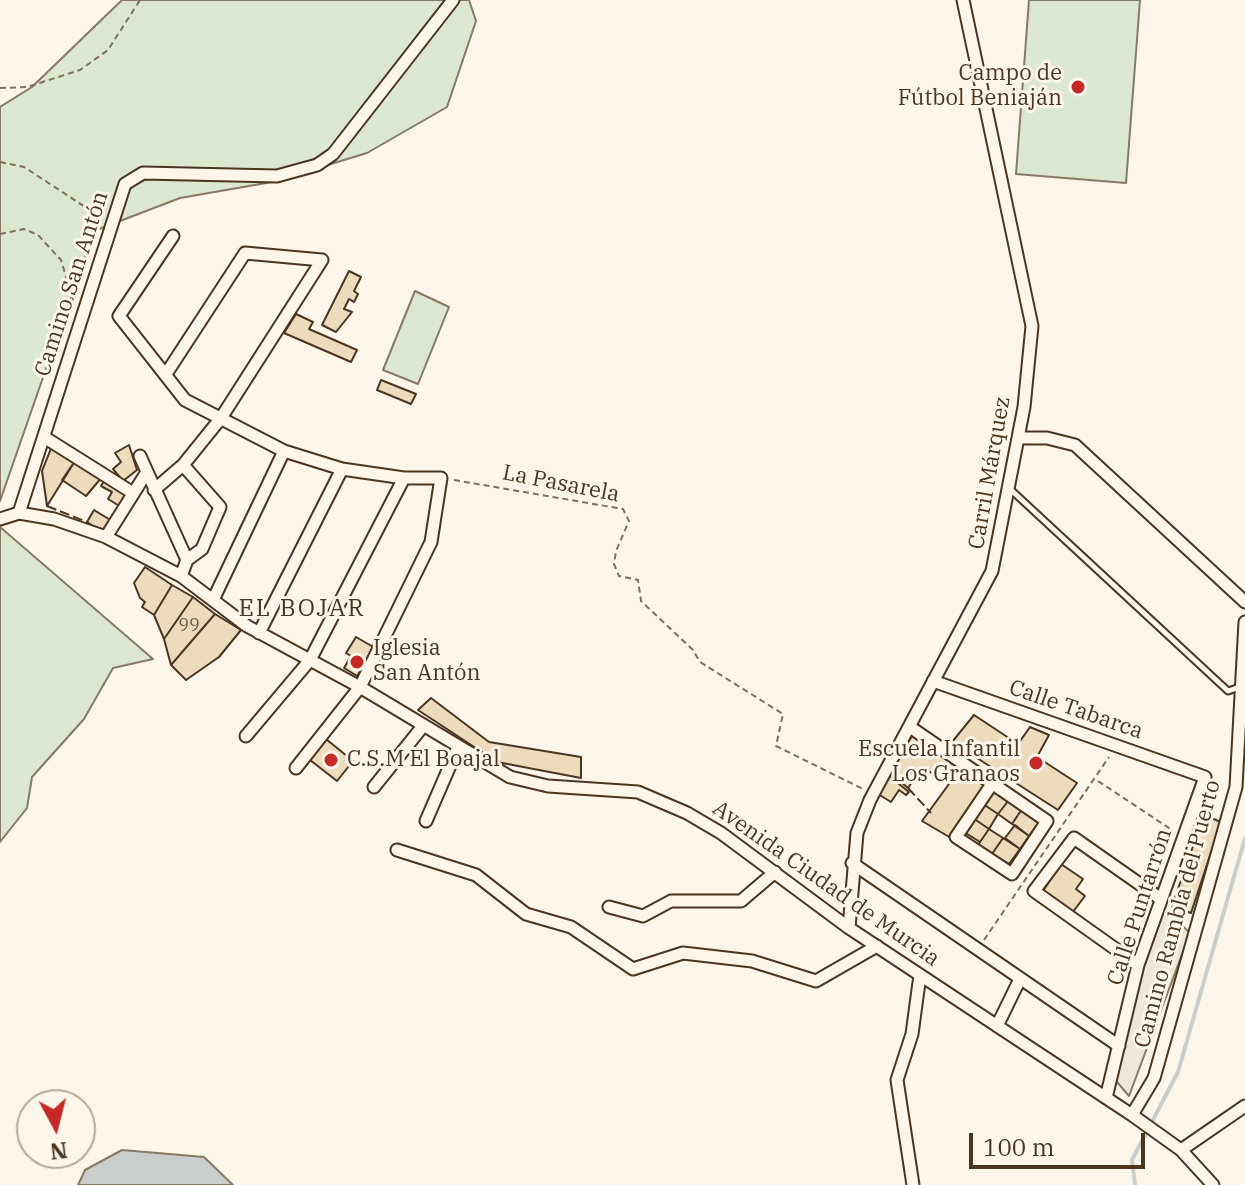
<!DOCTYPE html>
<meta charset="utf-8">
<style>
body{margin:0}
#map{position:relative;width:1245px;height:1185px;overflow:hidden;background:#fbf6e9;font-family:"IBM Plex Serif",serif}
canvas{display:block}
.north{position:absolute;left:16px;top:1089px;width:80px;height:80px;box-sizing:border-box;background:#fbf6e9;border:2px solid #b4a999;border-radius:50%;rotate:173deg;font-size:22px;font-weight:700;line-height:32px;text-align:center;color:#4a3520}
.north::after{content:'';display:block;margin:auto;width:28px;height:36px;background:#c62828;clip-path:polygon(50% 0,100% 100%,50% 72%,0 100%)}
.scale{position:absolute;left:969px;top:1133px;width:176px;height:36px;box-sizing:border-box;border:4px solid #4a3520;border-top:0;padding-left:10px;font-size:24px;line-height:28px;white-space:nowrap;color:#4a3520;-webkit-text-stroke:6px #fbf6e9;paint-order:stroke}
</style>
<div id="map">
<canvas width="1245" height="1185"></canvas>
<div class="north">N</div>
<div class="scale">100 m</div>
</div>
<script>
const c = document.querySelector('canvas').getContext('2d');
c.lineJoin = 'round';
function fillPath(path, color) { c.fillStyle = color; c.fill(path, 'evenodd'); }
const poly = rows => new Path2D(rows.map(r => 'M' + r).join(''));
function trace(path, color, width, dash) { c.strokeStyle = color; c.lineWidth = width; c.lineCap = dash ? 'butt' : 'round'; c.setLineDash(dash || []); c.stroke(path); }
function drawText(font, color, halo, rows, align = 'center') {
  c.font = font + ' "IBM Plex Serif",serif'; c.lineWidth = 6; c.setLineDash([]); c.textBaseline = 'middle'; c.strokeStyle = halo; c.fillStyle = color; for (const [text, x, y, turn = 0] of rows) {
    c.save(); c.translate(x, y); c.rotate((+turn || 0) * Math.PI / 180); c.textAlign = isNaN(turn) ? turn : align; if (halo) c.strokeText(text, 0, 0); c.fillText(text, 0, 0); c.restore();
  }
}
const green = poly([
 [122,0,469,0,476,21,447,107,367,153,272,182,180,198,94,231,0,501,0,107,32,87,122,0],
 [1029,0,1140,0,1126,183,1016,174,1029,0],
 [415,291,449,307,418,384,383,370,415,291],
 [0,527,153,659,113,668,84,719,32,777,27,808,0,842,0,527]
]);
fillPath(green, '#dce7d0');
trace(green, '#887966', 2);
const parking = poly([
 [1160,904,1190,933,1129,1096,1111,1075,1160,904]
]);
fillPath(parking, '#ede7d9');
trace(parking, '#887966', 2);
const water = poly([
 [122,1150,204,1157,233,1185,78,1185,85,1170,122,1150]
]);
fillPath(water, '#c9cecd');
trace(water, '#887966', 2);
trace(poly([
 [1135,1185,1132,1160,1178,1072,1245,838]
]), '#c9cecd', 4);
const building = poly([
 [349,271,361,277,354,291,358,294,354,302,349,299,344,309,352,312,336,332,322,325,349,271],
 [296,314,313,322,309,329,357,350,351,362,284,333,296,314],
 [381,380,416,394,411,404,377,390,381,380],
 [129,445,137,470,123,481,113,469,121,462,115,453,129,445],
 [52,446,75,461,47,506,42,471,52,446],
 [75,461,102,477,86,496,62,480,75,461],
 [104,481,128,496,121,507,108,499,112,492,101,486,104,481],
 [94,510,112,521,104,533,87,522,94,510],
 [145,567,172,585,154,615,142,607,145,602,140,598,134,583,145,567],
 [172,585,193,597,164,639,154,615,172,585],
 [193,597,215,614,171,665,164,639,193,597],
 [215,614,241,630,219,657,186,680,171,665,215,614],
 [356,637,375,648,357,676,344,668,351,656,346,653,356,637],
 [431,698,489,742,581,757,581,778,497,762,418,710,431,698],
 [974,715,1018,744,1030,727,1049,735,1037,757,1077,783,1058,810,952,742,974,715],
 [913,734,985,784,951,838,922,821,949,784,922,767,908,788,890,773,913,734],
 [326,739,353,761,337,781,310,760,326,739],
 [889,776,909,792,906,795,899,790,891,802,878,794,889,776],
 [993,789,1009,800,998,814,983,804,993,789],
 [1009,800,1022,809,1012,824,998,814,1009,800],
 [983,804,998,814,989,829,973,818,983,804],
 [1022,809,1040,821,1029,836,1012,824,1022,809],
 [1204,815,1221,822,1191,913,1172,906,1204,815],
 [973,818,989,829,980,842,964,832,973,818],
 [1015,825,1029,836,1020,849,1005,838,1015,825],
 [989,829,1003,838,992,854,978,845,989,829],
 [1003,838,1020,849,1009,864,992,854,1003,838],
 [1061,864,1083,879,1076,889,1085,896,1072,913,1043,891,1061,864]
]);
fillPath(building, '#ecdcbc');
trace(building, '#4a3520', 2);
const lane = poly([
 [1010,489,1228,691,1240,687]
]);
const street = poly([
 [173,236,119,316,185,400,284,451,342,469,404,478,441,478,431,542,360,687,296,768],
 [44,437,133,493],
 [1018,438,1047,438,1075,445,1245,602],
 [140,456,187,560],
 [154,490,183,465,221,418,322,260,245,253,166,374],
 [19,513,125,184,143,173,277,176,317,165,333,154,453,0],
 [0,519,19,513,54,519,106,537,181,576,247,626,360,687,510,777,548,786,638,792,687,813,721,833,849,928,1132,1115,1181,1150,1213,1185],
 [106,537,145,475],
 [181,576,187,560,202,549,220,507,183,465],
 [213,600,284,451],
 [259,633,342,469],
 [933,681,1205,777,1138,965,1106,1098],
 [910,727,1047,821,1012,874,956,837,992,784],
 [246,736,310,660,404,478],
 [374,787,423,726],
 [426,821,458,747],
 [397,850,476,875,526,914,571,927,633,969,683,953,752,961,816,981,877,946],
 [852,863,1119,1046],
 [609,907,643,916,671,901,741,901,775,872],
 [849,928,857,833,870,800,992,571,1024,407,1032,326,963,0],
 [1138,965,1034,891,1074,838,1161,899],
 [997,1026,1020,979],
 [1132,1115,1154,1078,1236,787,1245,622],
 [1181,1150,1245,1106],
 [913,1185,897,1080,912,1034,920,975]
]);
trace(lane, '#4a3520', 9);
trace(street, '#4a3520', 15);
trace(poly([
 [0,88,27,87,80,70,108,50,140,0],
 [0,162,24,167,102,218],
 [0,234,24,229,38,235,61,260,74,303],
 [454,480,623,509,629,521,616,551,614,564,619,576,638,580,641,601,693,650,700,662,783,714,776,746,863,789],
 [1098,781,1172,830],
 [984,940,1109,757]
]), '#7f6f5c', 2, [6, 4]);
trace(lane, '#fbf6e9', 5);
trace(street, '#fbf6e9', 11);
trace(poly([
 [47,506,87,522],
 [908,788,931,813]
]), '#4a3520', 2, [10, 4]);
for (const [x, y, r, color] of [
 [1078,87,8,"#c62828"],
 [357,662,8,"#c62828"],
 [331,760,8,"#c62828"],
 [1036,763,8,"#c62828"]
]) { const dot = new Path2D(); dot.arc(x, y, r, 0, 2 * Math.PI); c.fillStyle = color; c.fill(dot); trace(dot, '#fbf6e9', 3); }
drawText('18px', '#725f47', null, [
 ["99",189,626]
]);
drawText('22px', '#4a3520', '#fbf6e9', [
 ["Campo de",1062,74],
 ["Fútbol Beniaján",1062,99],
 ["Iglesia",373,649,"left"],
 ["San Antón",373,674,"left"],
 ["Escuela Infantil",1020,750],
 ["Los Granaos",1020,775],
 ["C.S.M El Boajal",347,760,"left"]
], 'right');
drawText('22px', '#4a3520', '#fbf6e9', [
 ["Camino San Antón",72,284,-72],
 ["Carril Márquez",990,473,-80],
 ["La Pasarela",561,484,11],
 ["Calle Tabarca",1076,710,19],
 ["Avenida Ciudad de Murcia",826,884,35],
 ["Calle Puntarrón",1140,907,-72],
 ["Camino Rambla del Puerto",1178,914,-75]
]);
c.letterSpacing = '2px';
drawText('24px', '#4a3520', '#fbf6e9', [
 ["EL BOJAR",302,609]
]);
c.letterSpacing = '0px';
</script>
